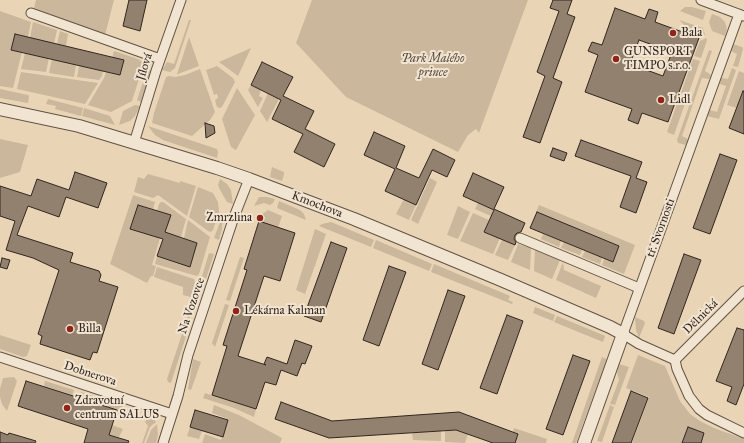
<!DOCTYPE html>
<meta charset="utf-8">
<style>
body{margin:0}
canvas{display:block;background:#e9d5b6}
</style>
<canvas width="744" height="443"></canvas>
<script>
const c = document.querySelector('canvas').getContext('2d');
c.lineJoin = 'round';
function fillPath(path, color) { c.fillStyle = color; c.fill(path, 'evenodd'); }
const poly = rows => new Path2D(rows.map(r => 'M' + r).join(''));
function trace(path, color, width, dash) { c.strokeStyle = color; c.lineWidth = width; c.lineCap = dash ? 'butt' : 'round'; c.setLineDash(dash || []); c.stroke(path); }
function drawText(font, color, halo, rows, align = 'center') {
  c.font = font + ' "IM FELL Great Primer",serif'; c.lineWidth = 4; c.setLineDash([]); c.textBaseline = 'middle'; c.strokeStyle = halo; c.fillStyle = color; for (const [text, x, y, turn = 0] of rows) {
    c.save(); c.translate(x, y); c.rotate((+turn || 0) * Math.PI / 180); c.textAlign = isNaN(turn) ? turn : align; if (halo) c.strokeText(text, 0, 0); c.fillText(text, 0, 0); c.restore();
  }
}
fillPath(poly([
 [36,0,114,0,105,35,34,8],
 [312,0,528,0,479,133,476,129,468,135,458,152,346,97,296,43],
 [685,7,692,7,706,11,703,20,680,11],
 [0,11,31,22,28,37,15,35,11,49,22,52,13,88,0,86],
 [712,14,720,17,725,22,727,29,725,36,712,31,709,22],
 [189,20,191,20,175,68,170,72,162,70,167,62,174,64],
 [679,20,703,28,705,35,699,38],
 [33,22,57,30,54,44,30,38],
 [60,31,68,34,66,46,57,44],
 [189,37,199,66,178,74,177,74],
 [706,38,707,40,701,58,694,56,700,41],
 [733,44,742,47,743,49,738,67,733,66,737,54,731,51],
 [251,48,238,76,219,62],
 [709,50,712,51,705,71,710,74,711,76,709,79,702,78,682,136,688,139,686,145,678,143,677,140],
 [114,51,138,59,144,63,132,101,111,112,88,105,104,78,106,72,120,75,124,60,112,58],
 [25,53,49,58,46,72,21,69],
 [52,59,76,65,74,77,49,73],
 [693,59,700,61,674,135,667,132],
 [79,66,103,71,102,76,99,80,77,77],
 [217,66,233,78,235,82,222,107,220,108,217,107,215,100,218,98,217,94,214,95,206,70],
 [732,68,736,70,719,119,707,116,710,110,717,112,726,86,720,84,720,82,721,78,728,79],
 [200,69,215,112,210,120,192,136,152,123,154,113,166,77,169,76,175,77,185,75],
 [147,70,151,71,141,102,137,100],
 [739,71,744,73,744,88,737,108,727,105],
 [21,72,98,83,85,104,17,89],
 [251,85,261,90,259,96,263,98,258,107,248,90],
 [237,88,255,115,236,150,231,147,222,119],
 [0,89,28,95,29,96,28,103,0,98],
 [268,93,279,99,267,122,260,111],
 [48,99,83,108,81,116,55,109,56,106,46,104],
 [135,105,140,106,135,116,130,121,119,125,123,111],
 [84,108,110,116,115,125,82,116],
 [148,126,217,149,218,152,217,158,163,140,155,135],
 [0,139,28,145,20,172,0,178],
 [272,167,284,172,284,174,282,181,270,177],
 [148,174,180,183,180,181,196,186,187,216,158,195,153,198,134,192,138,177,144,179],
 [430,178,437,182,418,224,411,220],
 [220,179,227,184,231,190,233,204,227,202,220,190,218,185],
 [198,187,213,193,218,202,219,212,213,230,211,232,208,231,189,217],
 [133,195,155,202,153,209,138,205,130,228,160,238,152,265,156,266,153,276,151,276,147,283,110,264],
 [259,197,267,197,275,199,273,203,270,205,264,203,254,206],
 [404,199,416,205,409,220,396,214],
 [279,201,300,210,304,214,306,220,277,208],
 [161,202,163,202,186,219,181,237,165,232,170,215,157,211,159,204],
 [478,203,494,210,491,216,475,209],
 [539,205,635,245,624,274,602,265,604,259,613,262,619,246,537,213,530,228],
 [458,206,470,212,458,239,447,235],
 [268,210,282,216,278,228,259,221,261,215],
 [473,213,489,220,484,232,500,238,493,254,460,241],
 [223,214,222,229,219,240,214,238],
 [188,220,210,237,199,274,197,276,155,264,157,256,190,267,197,243,184,238],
 [331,222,374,240,371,247,319,226,322,224],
 [315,229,326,234,305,294,296,290],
 [543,234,561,241,559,247,541,239],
 [376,240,432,264,429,271,373,248],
 [502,240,515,245,508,260,495,255],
 [564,242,582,250,580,255,561,248],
 [518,244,531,248,530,270,511,262],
 [535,249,560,260,552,279,534,271],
 [585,251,602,258,600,264,582,257],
 [209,253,214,254,206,279,202,276],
 [240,257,244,258,230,301,226,300],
 [563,262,564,270,601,286,596,298,556,280],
 [434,264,510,296,508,300,513,302,512,304,431,272],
 [157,267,194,279,195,282,191,297,183,295,183,287,154,277],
 [225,304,229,305,215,347,212,343],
 [535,307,555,315,553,321,533,313],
 [189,313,190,319,189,327,171,383,168,382,167,379],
 [557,316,603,335,605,336,603,342,554,322],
 [635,317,644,321,645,323,639,338,636,330],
 [0,335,31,345,27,356,23,357,0,349],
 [638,355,665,366,680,401,690,414,700,421,714,428,744,439,744,443,632,443,649,397,626,388],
 [602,357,609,360,598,383,576,443,572,443],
 [193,359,201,362,191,390,188,389],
 [619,364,629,367,615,405,610,404,619,380,617,372],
 [14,377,17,381,7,411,2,404,0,397,0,389,3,378],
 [45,381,74,390,72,396,44,386],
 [81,392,122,406,127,412,127,417,115,414,116,410,79,398],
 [205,393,256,409,254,417,234,408,203,398],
 [214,405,239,415,282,438,280,443,202,443,205,434,221,440,228,419,212,413],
 [610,405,614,407,602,442,597,441],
 [150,414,156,422,150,427,144,443,142,443,148,426,145,422],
 [157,424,158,435,156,443,146,443,151,430],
 [112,425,123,429,119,437,109,435],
 [190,427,202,431,199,439,187,436],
 [514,428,547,439,546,443,515,443,518,434,513,432],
 [456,430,468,434,465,443,445,442,445,431],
 [441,431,441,441,413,440,412,433]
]), '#cab79c');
const building = poly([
 [129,0,147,0,140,31,123,26,129,0],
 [553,0,572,0,567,14,575,17,553,78,562,82,540,143,523,137,545,76,537,72,559,11,550,8,553,0],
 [615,8,645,19,649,9,658,12,655,22,699,38,668,122,642,113,638,124,628,120,632,109,585,92,598,55,588,51,592,42,602,45,615,8],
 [639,40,672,52,663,76,630,64,639,40],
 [15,34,124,60,120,75,11,50,15,34],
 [262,62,293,77,283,96,314,111,305,129,335,144,324,167,294,152,303,134,272,119,281,100,251,85,262,62],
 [743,91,744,91,744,134,729,128,743,91],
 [205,123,214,126,215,133,206,138,205,123],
 [374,132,405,146,396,168,419,178,433,149,455,160,447,177,432,170,416,205,385,191,395,169,364,155,374,132],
 [581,140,642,162,636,178,647,182,636,213,620,207,631,176,575,156,581,140],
 [553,148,567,153,564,161,550,156,553,148],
 [720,154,737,160,710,234,693,228,720,154],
 [75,172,107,183,98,208,66,197,59,217,28,206,17,235,73,253,70,262,99,271,101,275,99,281,118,287,97,353,93,352,90,360,40,344,42,336,38,334,59,270,33,258,6,250,15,221,0,216,0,186,31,196,37,179,69,190,75,172],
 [473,173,504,187,494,209,525,223,521,232,517,233,515,235,514,239,516,242,515,245,484,232,494,210,463,196,473,173],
 [138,205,171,215,165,232,197,243,190,267,157,256,163,239,130,229,138,205],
 [537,212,619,246,613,262,530,228,537,212],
 [259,221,295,233,280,281,264,276,238,356,266,365,264,364,267,357,287,364,295,340,312,346,305,364,302,363,297,376,281,370,276,385,265,382,256,409,212,395,227,346,223,345,247,270,244,269,259,221],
 [331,242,347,248,321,322,304,316,331,242],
 [684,254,701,260,674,334,658,328,684,254],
 [2,258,10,260,7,269,0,267,2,258],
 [389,266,406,272,379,346,363,340,389,266],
 [448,290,465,296,438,370,422,364,448,290],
 [507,315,523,321,497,394,480,388,507,315],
 [737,328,744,330,744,384,736,405,727,401,732,387,716,381,737,328],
 [573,355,590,361,563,435,546,429,573,355],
 [26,381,117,410,109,435,129,441,128,443,84,443,88,429,18,406,26,381],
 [631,391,648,398,631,443,612,443,631,391],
 [281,402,332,421,459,412,518,434,515,443,493,443,456,430,329,438,275,419,281,402],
 [195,410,228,420,223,437,190,427,195,410],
 [688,427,704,433,701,443,682,443,688,427],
 [0,432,8,435,9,433,36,441,35,443,0,443,0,432]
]);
fillPath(building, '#91816e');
trace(building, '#32261f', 1);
const minor = poly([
 [701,0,744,16],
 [31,13,160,59],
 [134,143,156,71,181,0],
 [520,238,639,288],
 [0,357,172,414],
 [675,360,639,344,623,334,739,14],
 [675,360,677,369,689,396,699,409,707,415,744,433],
 [675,360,744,291],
 [163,443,178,396,188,355,234,217,249,179]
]);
const tertiary = poly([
 [0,109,79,126,217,168,249,179,354,219,501,280,610,327,623,334,584,443]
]);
trace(minor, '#605245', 11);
trace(tertiary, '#605245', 14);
trace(minor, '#f1e4d0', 9);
trace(tertiary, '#f1e4d0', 12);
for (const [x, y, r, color] of [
 [673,33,4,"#8f2418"],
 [616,59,4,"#8f2418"],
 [661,100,4,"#8f2418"],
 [260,218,4,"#8f2418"],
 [236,311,4,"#8f2418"],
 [70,329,4,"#8f2418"],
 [67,408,4,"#8f2418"]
]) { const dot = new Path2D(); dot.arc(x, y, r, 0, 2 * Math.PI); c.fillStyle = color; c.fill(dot); trace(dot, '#f1e4d0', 1.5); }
drawText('12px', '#32261f', '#f1e4d0', [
 ["Bala",681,33],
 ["GUNSPORT",624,52],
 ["TIMPO s.r.o.",624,66],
 ["Lidl",669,100],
 ["Zmrzlina",252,218,"right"],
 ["Lékárna Kalman",244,311],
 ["Billa",78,329],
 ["Zdravotní",75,401],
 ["centrum SALUS",75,415]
], 'left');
drawText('italic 12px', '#584a3e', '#f1e4d0', [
 ["Park Malého",433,59],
 ["prince",433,73]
]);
drawText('12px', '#32261f', '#f1e4d0', [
 ["Jílová",145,67,-72],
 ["Kmochova",317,205,21],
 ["tř. Svornosti",661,228,-70],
 ["Na Vozovce",192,306,-71],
 ["Dělnická",701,317,-45],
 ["Dobnerova",90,374,18]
]);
</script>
